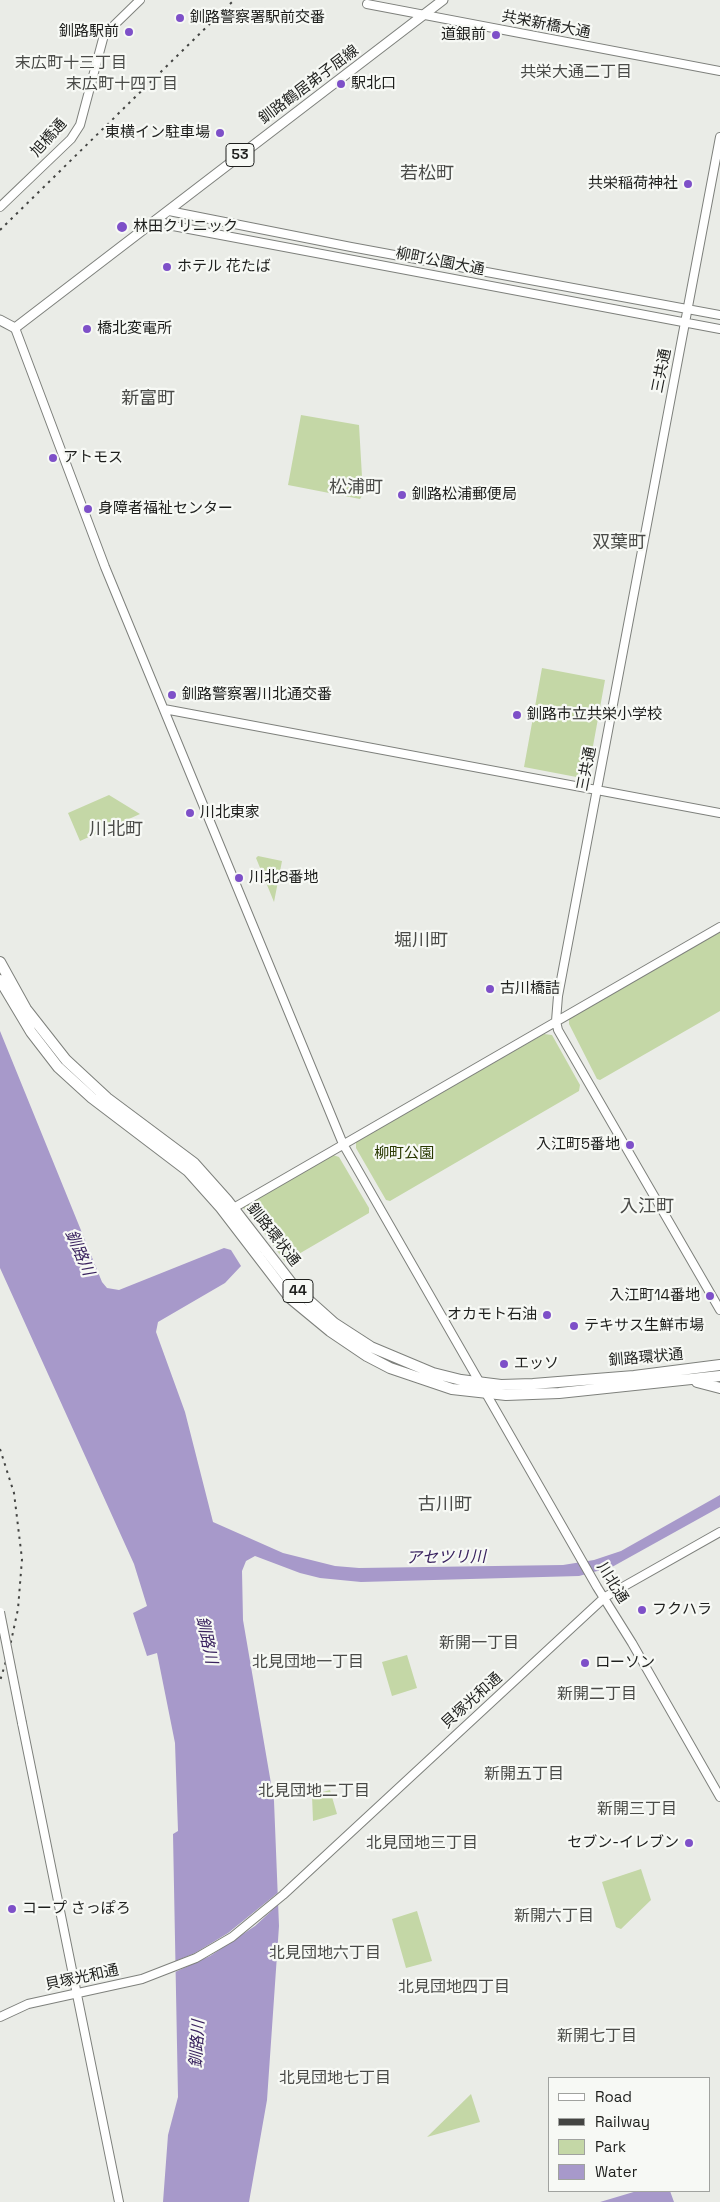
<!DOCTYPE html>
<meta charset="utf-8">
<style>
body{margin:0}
#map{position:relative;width:720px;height:2202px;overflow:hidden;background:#eaece7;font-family:"Space Grotesk",sans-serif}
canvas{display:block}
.legend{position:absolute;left:548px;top:2077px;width:162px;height:115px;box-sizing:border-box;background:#f7f9f5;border:1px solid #a0a29f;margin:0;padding:6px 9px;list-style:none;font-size:15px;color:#1e1f1d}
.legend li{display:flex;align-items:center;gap:10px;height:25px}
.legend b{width:25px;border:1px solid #a0a29f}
</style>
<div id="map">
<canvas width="720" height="2202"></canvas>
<ul class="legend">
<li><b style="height:6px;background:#fff"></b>Road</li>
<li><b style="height:6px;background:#434442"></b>Railway</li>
<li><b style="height:14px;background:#c4d7a6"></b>Park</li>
<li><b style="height:14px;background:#a799ca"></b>Water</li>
</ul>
</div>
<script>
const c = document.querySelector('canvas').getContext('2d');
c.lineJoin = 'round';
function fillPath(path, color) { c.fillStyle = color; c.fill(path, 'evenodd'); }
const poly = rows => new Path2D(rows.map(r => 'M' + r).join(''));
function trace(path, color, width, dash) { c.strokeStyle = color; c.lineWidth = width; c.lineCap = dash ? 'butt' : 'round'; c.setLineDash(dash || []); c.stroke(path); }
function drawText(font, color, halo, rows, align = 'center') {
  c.font = font + ' "Space Grotesk","Noto Sans JP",sans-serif'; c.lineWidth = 4.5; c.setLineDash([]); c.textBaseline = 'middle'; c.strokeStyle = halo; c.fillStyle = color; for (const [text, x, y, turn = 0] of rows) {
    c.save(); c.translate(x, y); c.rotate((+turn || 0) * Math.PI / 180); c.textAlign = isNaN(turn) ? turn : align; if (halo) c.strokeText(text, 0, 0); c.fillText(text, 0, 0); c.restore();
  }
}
fillPath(poly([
 [301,415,359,425,363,494,360,499,288,485],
 [542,668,605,680,587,779,524,767],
 [109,795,140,814,80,841,68,813],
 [258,856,282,861,274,902,256,858],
 [720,932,720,1011,600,1080,597,1079,569,1024,569,1019],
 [544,1034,552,1035,580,1085,579,1091,390,1201,386,1200,356,1148,356,1142],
 [333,1155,339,1157,369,1208,369,1213,285,1262,261,1228,243,1208,244,1205],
 [407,1655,417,1688,392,1696,382,1662],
 [330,1790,337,1814,313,1821,312,1795],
 [641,1869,651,1900,621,1929,616,1927,602,1882],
 [417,1911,432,1961,406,1968,392,1919],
 [471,2094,480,2122,427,2137]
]), '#c4d7a6');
fillPath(poly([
 [0,1031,102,1282,107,1288,119,1290,224,1248,231,1250,241,1266,225,1283,158,1322,156,1332,185,1412,213,1522,283,1553,335,1566,359,1568,563,1565,594,1560,621,1551,720,1495,720,1507,612,1567,579,1576,361,1582,320,1578,300,1573,255,1556,246,1561,242,1571,243,1620,274,1801,279,1926,267,2100,249,2202,163,2202,168,2135,178,2097,173,1834,178,1831,175,1743,157,1653,147,1656,133,1613,147,1606,134,1564,0,1268],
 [637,2191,670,2191,674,2202,600,2202]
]), '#a799ca');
fillPath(poly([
 [280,1891,280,1903,255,1926,210,1956,173,1973,173,1962,195,1953,228,1933]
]), '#eaece7');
const secondary = poly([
 [367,4,720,71],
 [720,137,558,996,556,1021,558,1030,720,1310],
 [0,207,71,139,80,125,104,35,140,0],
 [169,211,351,247,720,315],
 [156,220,173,226,720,329],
 [15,328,105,567,343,1144,597,1587,632,1643,720,1797],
 [164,709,720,813],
 [230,1210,720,927],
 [22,1723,119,2202],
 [0,2017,28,2004,142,1979,196,1958,232,1937,283,1895,605,1597,720,1532]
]);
const primary = poly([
 [0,320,15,328,443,0]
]);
const highway = poly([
 [0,962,26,1009,66,1060,107,1098,194,1163,227,1200,296,1289,334,1323,371,1347,433,1373,461,1380,501,1385,533,1384,634,1376,720,1365],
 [0,980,31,1032,58,1067,92,1098,188,1171,221,1208,290,1298,330,1331,367,1356,390,1368,452,1389,506,1395,559,1393,720,1376],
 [697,1382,720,1388]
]);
trace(secondary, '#7e807c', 10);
trace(primary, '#7e807c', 11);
trace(highway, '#7e807c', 12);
trace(secondary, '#fff', 8);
trace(primary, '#fff', 9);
trace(highway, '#fff', 10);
trace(poly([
 [0,230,234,0],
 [0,1449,14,1493,22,1559,18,1609,9,1651,0,1681]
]), '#434442', 2, [2.5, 5]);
const secondaryBridge = poly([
 [0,1612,22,1723]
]);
trace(secondaryBridge, '#7e807c', 10, []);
trace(secondaryBridge, '#fff', 8);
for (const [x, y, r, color] of [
 [180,18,5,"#7e50c8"],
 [129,32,5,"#7e50c8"],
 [496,35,5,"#7e50c8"],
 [341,84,5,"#7e50c8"],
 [220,133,5,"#7e50c8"],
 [688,184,5,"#7e50c8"],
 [122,227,6,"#7e50c8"],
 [167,267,5,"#7e50c8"],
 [87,329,5,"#7e50c8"],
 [53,458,5,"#7e50c8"],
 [402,495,5,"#7e50c8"],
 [88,509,5,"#7e50c8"],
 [172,695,5,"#7e50c8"],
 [517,715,5,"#7e50c8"],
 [190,813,5,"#7e50c8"],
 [239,878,5,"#7e50c8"],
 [490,989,5,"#7e50c8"],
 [630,1145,5,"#7e50c8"],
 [710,1296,5,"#7e50c8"],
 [547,1315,5,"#7e50c8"],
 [574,1326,5,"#7e50c8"],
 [504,1364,5,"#7e50c8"],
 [642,1610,5,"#7e50c8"],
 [585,1663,5,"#7e50c8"],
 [689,1843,5,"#7e50c8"],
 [12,1909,5,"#7e50c8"]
]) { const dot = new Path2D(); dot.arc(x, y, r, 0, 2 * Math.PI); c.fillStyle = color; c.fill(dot); trace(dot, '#f7f9f5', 2); }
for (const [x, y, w] of [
 [240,155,28],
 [298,1291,30]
]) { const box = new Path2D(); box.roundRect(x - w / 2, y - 11.5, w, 23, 4); c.fillStyle = '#f7f9f5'; c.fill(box); trace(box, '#1e1f1d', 1); }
drawText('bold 14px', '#1e1f1d', null, [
 ["53",240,155],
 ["44",298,1291]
]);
drawText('15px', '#1e1f1d', '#f7f9f5', [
 ["釧路警察署駅前交番",190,18],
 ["釧路駅前",119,32,"right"],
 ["道銀前",486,35,"right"],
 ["駅北口",351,84],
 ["東横イン駐車場",210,133,"right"],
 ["共栄稲荷神社",678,184,"right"],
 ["林田クリニック",133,227],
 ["ホテル 花たば",177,267],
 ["橋北変電所",97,329],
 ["アトモス",63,458],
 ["釧路松浦郵便局",412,495],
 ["身障者福祉センター",98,509],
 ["釧路警察署川北通交番",182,695],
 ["釧路市立共栄小学校",527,715],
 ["川北東家",200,813],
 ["川北8番地",249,878],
 ["古川橋詰",500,989],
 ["入江町5番地",620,1145,"right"],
 ["入江町14番地",700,1296,"right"],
 ["オカモト石油",537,1315,"right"],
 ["テキサス生鮮市場",584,1326],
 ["エッソ",514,1364],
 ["フクハラ",652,1610],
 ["ローソン",595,1663],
 ["セブン-イレブン",679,1843,"right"],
 ["コープ さっぽろ",22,1909]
], 'left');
drawText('15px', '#1e1f1d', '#f7f9f5', [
 ["共栄新橋大通",546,25,11],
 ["釧路鶴居弟子屈線",309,85,-37],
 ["旭橋通",49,138,-48],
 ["柳町公園大通",440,262,11],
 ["三共通",662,371,-79],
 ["三共通",587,769,-79],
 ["釧路環状通",273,1235,52],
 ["釧路環状通",646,1358,-5],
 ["川北通",612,1583,58],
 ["貝塚光和通",472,1701,-42],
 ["貝塚光和通",82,1978,-12]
]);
drawText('15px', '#293900', '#f7f9f5', [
 ["柳町公園",404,1154]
]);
drawText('16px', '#4a4b48', '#f7f9f5', [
 ["末広町十三丁目",71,64],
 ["共栄大通二丁目",576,73],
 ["末広町十四丁目",122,85],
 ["新開一丁目",479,1644],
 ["北見団地一丁目",308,1663],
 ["新開二丁目",597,1695],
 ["新開五丁目",524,1775],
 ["北見団地二丁目",314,1792],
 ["新開三丁目",637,1810],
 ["北見団地三丁目",422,1844],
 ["新開六丁目",554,1917],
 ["北見団地六丁目",325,1954],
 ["北見団地四丁目",454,1988],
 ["新開七丁目",597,2037],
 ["北見団地七丁目",335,2079]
]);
drawText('italic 16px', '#39225e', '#f7f9f5', [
 ["釧路川",79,1253,66],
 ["アセツリ川",446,1558,-1],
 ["釧路川",206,1640,78],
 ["釧路川",198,2044,-87]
]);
drawText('18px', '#4a4b48', '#f7f9f5', [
 ["若松町",427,174],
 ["新富町",148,399],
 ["松浦町",356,488],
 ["双葉町",619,543],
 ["川北町",116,830],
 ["堀川町",421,941],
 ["入江町",647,1207],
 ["古川町",445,1505]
]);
</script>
